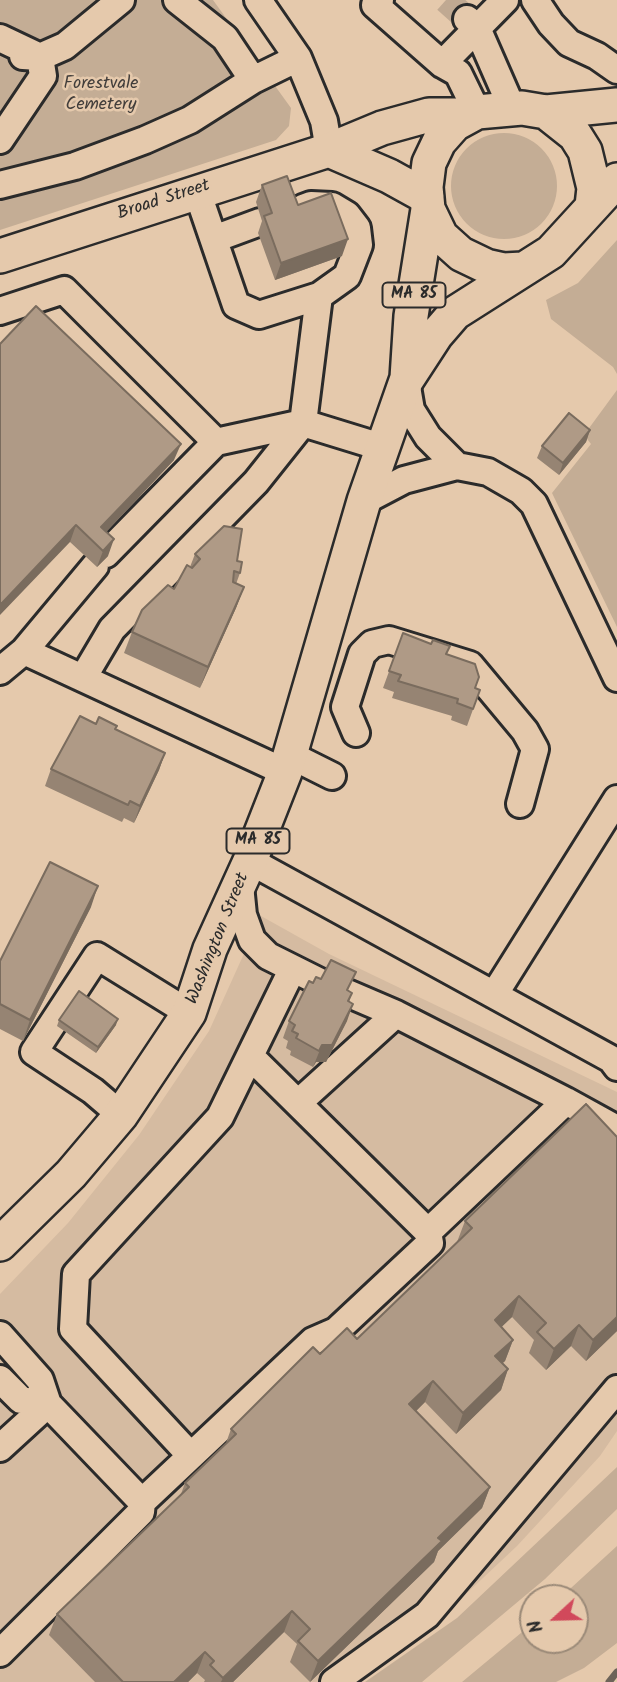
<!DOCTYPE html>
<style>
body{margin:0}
#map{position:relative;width:617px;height:1682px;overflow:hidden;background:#e5c9ac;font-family:Kalam,sans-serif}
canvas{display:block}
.north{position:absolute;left:519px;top:1584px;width:70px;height:70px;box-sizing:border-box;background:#e5c9ac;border:2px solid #9b8a78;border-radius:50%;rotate:248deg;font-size:19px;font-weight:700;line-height:28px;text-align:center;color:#2b2b2b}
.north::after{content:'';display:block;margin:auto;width:24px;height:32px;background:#d1495b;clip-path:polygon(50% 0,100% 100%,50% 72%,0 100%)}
</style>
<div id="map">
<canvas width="617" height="1682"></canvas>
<div class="north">N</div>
</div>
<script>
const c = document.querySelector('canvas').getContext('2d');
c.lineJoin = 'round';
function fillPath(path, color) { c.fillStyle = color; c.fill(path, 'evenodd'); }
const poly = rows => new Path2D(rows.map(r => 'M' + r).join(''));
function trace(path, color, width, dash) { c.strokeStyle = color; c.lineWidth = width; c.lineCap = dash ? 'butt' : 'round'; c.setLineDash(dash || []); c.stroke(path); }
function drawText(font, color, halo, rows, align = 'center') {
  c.font = font + ' Kalam,sans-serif'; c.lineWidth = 5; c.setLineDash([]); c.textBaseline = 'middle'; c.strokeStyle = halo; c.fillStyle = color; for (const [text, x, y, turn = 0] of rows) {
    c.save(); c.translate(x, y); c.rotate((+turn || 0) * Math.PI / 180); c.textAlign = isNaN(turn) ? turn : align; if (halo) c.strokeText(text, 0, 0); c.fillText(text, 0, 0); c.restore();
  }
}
fillPath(poly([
 [261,916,329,954,617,1092,617,1431,600,1456,517,1546,433,1625,348,1682,0,1682,0,1294,68,1223,139,1135,209,1031]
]), '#d5bba1');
fillPath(poly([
 [0,0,213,0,291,108,289,126,276,140,0,230],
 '451 186a53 53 0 1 1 106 0a53 53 0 1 1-106 0Z',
 [617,240,617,374,613,367,551,319,546,300,578,283],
 [617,390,617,627,552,493,591,444,584,435],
 [617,1467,617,1509,545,1579,422,1682,365,1682,457,1618],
 [617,1546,617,1643,584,1668,556,1682,462,1682,533,1623,533,1640,575,1640,575,1598,560,1598]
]), '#c4ad95');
trace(poly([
 [609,1682,617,1672]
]), '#6d6359', 7);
trace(poly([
 [446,0,467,19]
]), '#c0a992', 26, [26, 13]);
const minor = poly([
 [177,0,225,38,253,80,298,58],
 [258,0,298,58,324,121,329,150],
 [380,0,375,5,442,64,458,73,477,112],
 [535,0,551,24,569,43,597,56,617,70],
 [467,19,477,28,512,108],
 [0,38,40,57,65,46,121,0],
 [442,64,505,0],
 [0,140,43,76,40,57,23,56],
 [0,185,75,166,145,140,190,120,253,80],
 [303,208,311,205,332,206,347,215,357,228,359,245,347,276,319,296],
 [214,239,260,222],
 [0,311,64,290,216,442,303,423,381,447],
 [457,466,488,472,521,491,534,504,617,678],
 [364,501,404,480,457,466,428,437,411,410,406,381],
 [106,554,216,442],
 [24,651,95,566],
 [0,671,24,651,285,772],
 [83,678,112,629,256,482,303,423,319,296,259,315,236,305,197,191],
 [356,733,345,707,362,654,372,644,389,640,470,665,525,731,535,749,520,804],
 [290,755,332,776],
 [250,861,611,1059,617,1067],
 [240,885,243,915,252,940,268,956,322,983],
 [347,993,396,1014],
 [494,995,617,799],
 [250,1056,428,1232],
 [298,1103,396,1014,566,1101],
 [121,1115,93,1091,34,1052,97,956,189,1013],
 [0,1335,40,1380,48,1404,142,1502],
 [0,1379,21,1400,48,1404],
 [0,1448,48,1404],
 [191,1456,73,1329,76,1274,220,1117,292,970],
 [0,1653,141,1512,142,1502,313,1341,336,1331,430,1243,428,1232,566,1101,617,1129],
 [334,1682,427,1615,617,1389]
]);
const major = poly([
 [546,112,575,135,585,151,594,188,592,206],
 [329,150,389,176,427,197],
 [428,209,441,236,461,254,486,266,504,270,523,269],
 [0,256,329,150,382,128,429,115,471,115],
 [407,378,411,316,428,209,426,187,429,163,439,142,455,124,477,112,522,108,546,112,617,105],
 [0,1244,71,1174,121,1115,189,1013,210,949,250,861,285,772,364,501,406,381,436,335,455,313,551,252,617,180]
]);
trace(minor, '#2b2b2b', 32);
trace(major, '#2b2b2b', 38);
trace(minor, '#e5c9ac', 26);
trace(major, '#e5c9ac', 33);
fillPath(poly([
 [262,185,298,205,342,256,275,280,258,233,262,221,256,202],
 [0,344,174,460,106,532,108,556,97,567,70,542],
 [590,430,586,442,559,475,537,458,542,446],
 [195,554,237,561,240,573,236,584,244,587,236,608,200,688,124,653,132,632,174,589,190,567],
 [403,633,446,654,475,688,480,690,467,726,451,720,452,716,392,698,394,692,383,688],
 [96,724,116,730,165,753,159,770,134,823,124,818,122,822,45,786,51,769],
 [91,907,23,1041,0,1029,0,961],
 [321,979,352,993,349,1002,347,1021,326,1062,316,1062,313,1067,290,1055,291,1051,286,1048,288,1041,283,1038,289,1021,313,983],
 [59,1020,116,1025,96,1053,57,1026],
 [465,1221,617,1331,586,1361,571,1346,546,1370,529,1353,534,1340,512,1317,501,1327,513,1340,505,1361,502,1363,508,1369,501,1390,456,1434,425,1402,416,1411,490,1487,482,1508,438,1551,434,1562,310,1682,290,1662,297,1644,284,1632,233,1682,204,1682,205,1680,197,1673,188,1682,95,1682,49,1635,57,1614,181,1494,185,1483,226,1443,231,1429,320,1354,357,1339,457,1242]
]), '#968473');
fillPath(poly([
 [348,239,342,256,275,280,281,263],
 [590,430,586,442,559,475,563,463],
 [181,444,174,460,95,544,101,527],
 [76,525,70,542,0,615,0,603],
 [114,539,108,556,97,567,103,551],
 [244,587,236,608,200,688,208,667],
 [165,753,159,770,134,823,140,806],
 [98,886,91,907,23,1041,30,1020],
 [353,1004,347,1021,326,1062,316,1062,313,1067,322,1045],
 [118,1019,116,1025,96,1053,98,1047],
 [519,1296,512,1317,487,1341,495,1320],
 [617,1317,617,1331,586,1361,593,1340],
 [579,1325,571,1346,546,1370,554,1349],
 [513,1340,505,1361,488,1377,495,1356],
 [508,1369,501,1390,456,1434,463,1413],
 [433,1381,425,1402,402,1425,409,1404],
 [490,1487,482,1508,438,1551,434,1562,310,1682,318,1661,438,1538],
 [292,1611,284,1632,233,1682,221,1682,223,1678],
 [205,1652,197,1673,188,1682,174,1682]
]), '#7a6c5e');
const building = poly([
 [287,176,298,205,331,193,348,239,281,263,264,216,272,213,262,185,287,176],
 [36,306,181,444,101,527,114,539,103,551,76,525,2,603,0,603,0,344,36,306],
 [569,413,590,430,563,463,542,446,569,413],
 [224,526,242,529,237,561,242,562,240,573,234,571,233,582,244,587,208,667,132,632,142,610,168,585,174,589,187,565,192,568,200,559,195,554,224,526],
 [403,633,431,644,433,640,450,646,446,654,475,664,479,677,475,688,480,690,473,709,457,703,458,699,398,681,401,675,389,671,403,633],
 [80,716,96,724,99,717,117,726,115,729,165,753,140,806,130,801,128,805,51,769,80,716],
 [50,862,98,886,30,1020,0,1004,0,961,50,862],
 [331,960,356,972,347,990,352,993,348,1001,353,1004,332,1045,322,1045,319,1051,296,1038,298,1034,292,1031,295,1025,289,1021,309,981,313,983,316,977,321,979,331,960],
 [79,991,118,1019,98,1047,59,1020,79,991],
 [586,1104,617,1137,617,1317,593,1340,579,1325,554,1349,537,1332,546,1323,519,1296,495,1320,513,1340,495,1356,508,1369,463,1413,433,1381,409,1404,490,1487,438,1538,442,1541,318,1661,298,1641,310,1629,292,1611,223,1678,210,1665,214,1661,205,1652,174,1682,123,1682,57,1614,189,1487,185,1483,236,1434,231,1429,313,1347,320,1354,347,1328,357,1339,472,1228,465,1221,586,1104]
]);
fillPath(building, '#af9a86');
trace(building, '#7a6c5e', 2);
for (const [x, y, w] of [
 [414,295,63],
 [258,841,63]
]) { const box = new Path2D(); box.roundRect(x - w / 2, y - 12.5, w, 25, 5); c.fillStyle = '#e5c9ac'; c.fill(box); trace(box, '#2b2b2b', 2); }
drawText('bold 16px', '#2b2b2b', null, [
 ["MA 85",414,295],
 ["MA 85",258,841]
]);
drawText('18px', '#423e3b', '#e5c9ac', [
 ["Forestvale",101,85],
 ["Cemetery",101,106]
]);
drawText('18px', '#2b2b2b', '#e5c9ac', [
 ["Broad Street",164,201,-18],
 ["Washington Street",219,939,-68]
]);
</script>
